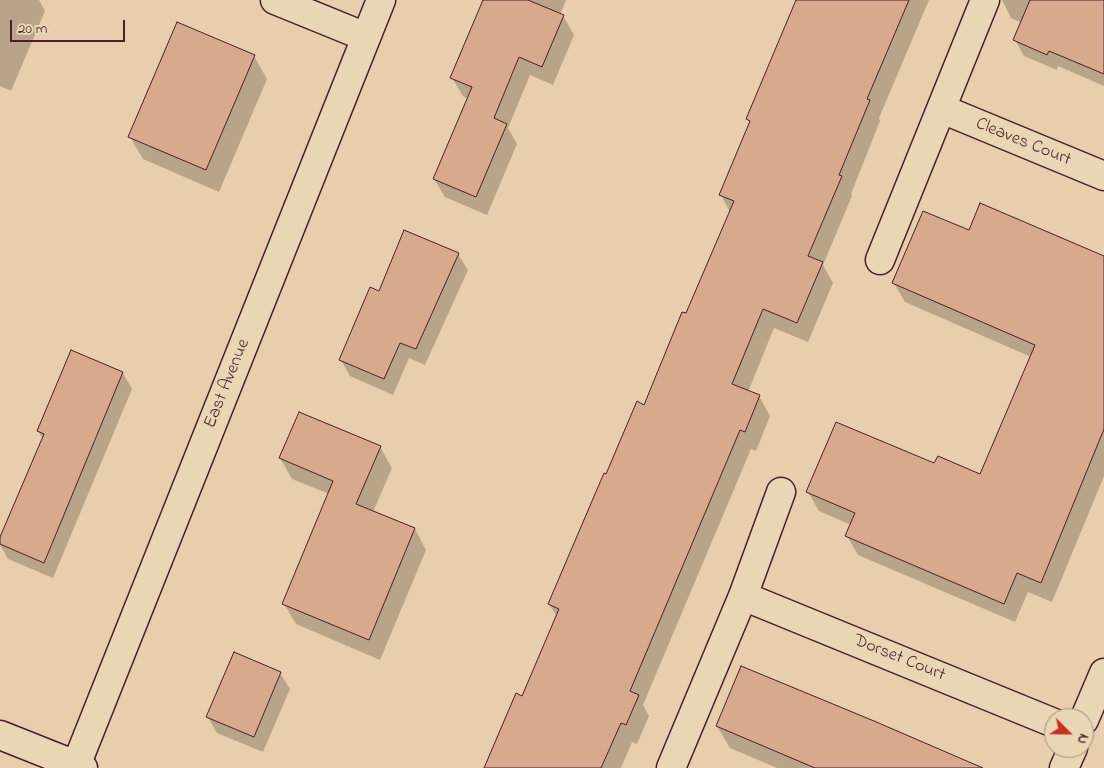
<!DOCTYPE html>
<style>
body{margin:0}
#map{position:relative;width:1104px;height:768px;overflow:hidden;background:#e8ceac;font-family:"Indie Flower",sans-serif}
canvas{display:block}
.north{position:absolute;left:1044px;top:708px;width:50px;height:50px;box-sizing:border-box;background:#e9d6b4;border:1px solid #a98d7d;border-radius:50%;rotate:113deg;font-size:14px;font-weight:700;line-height:20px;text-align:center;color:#4a1f2b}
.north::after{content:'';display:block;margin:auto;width:18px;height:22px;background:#c8321e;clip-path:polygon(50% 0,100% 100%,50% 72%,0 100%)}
.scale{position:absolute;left:10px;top:20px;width:115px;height:22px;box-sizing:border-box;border:2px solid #4a1f2b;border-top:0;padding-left:6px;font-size:15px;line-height:18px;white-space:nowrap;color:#4a1f2b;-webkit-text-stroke:4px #e9d6b4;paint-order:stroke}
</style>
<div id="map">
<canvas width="1104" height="768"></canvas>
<div class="north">N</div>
<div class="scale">20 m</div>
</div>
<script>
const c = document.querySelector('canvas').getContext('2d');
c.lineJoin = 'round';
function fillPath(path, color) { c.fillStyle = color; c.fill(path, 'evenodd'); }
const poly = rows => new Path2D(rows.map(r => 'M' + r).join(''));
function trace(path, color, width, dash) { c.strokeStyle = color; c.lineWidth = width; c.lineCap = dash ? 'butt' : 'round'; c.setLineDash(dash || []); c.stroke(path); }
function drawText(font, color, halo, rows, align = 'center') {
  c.font = font + ' "Indie Flower",sans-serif'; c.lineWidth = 4; c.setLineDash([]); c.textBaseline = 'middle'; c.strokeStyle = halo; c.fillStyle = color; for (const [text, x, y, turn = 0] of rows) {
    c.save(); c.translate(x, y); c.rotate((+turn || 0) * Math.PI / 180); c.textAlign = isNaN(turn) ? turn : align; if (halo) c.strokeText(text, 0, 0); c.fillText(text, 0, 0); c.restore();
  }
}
fillPath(poly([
 [0,0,39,0,45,11,11,91,0,86],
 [485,0,566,0,560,15,563,16,574,35,553,85,530,75,508,128,517,144,487,215,445,197,434,179,468,99,463,96,452,78],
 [798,0,929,0,879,118,880,121,851,194,852,196,823,265,833,283,808,342,774,328,748,392,759,396,770,416,756,451,751,449,643,705,649,716,637,744,632,742,621,768,485,768,523,697,557,617,549,604,607,476,645,406,730,212,721,195,750,124,748,119],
 [1002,0,1104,0,1104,86,1058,66,1057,70,1024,56,1015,40,1022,23,1011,18],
 [254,56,267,79,219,192,143,159,130,137],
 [969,232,1104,257,1104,476,1052,602,1028,592,1015,622,858,555,847,536,851,525,819,511,808,492,935,465,981,476,1031,357,905,302,894,283],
 [458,254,468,270,425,365,409,358,393,395,350,376,341,360,379,292],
 [72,352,123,373,132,389,53,578,8,559,0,545,0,540,43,439,38,431],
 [380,447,392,468,373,512,415,529,426,550,380,660,296,624,284,604,329,494,292,479,280,458],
 [280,673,290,689,263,752,217,733,208,717],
 [717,726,975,768,777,768,730,748]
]), '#0003');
const building = poly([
 [483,0,528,0,564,15,542,67,519,57,494,118,507,124,476,197,433,179,472,87,450,78,483,0],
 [796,0,909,0,867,99,870,100,839,175,842,176,808,256,823,262,797,323,763,309,732,384,760,395,745,432,740,430,630,691,639,695,626,725,621,723,601,768,484,768,516,693,522,696,559,609,548,604,604,473,606,474,637,401,644,405,682,312,686,313,734,201,719,195,750,121,746,119,796,0],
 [1030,0,1104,0,1104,74,1049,51,1047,55,1013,40,1030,0],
 [177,22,255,55,206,170,128,137,177,22],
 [980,203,1104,256,1104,429,1041,583,1017,573,1004,604,845,536,855,513,806,492,836,422,934,463,938,456,980,474,1035,345,892,283,923,211,969,230,980,203],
 [404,230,459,253,416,349,400,343,384,379,339,360,370,287,379,291,404,230],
 [71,350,123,372,44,563,0,544,0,537,44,434,37,431,71,350],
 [299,412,381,446,356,504,415,528,369,640,282,604,333,481,279,458,299,412],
 [234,652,281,672,254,737,206,717,234,652],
 [741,666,874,721,983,768,815,768,716,726,741,666]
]);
fillPath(building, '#d7aa8d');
trace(building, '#4a1f2b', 1);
const minor = poly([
 [275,0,366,37],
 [942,109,1104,176],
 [880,260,985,0],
 [743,596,1054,723],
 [1084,720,1104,673],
 [0,735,83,768],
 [671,768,743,596,781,492],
 [1064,768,1073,748]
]);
const major = poly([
 [75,768,381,0]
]);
trace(minor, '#4a1f2b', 31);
trace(major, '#4a1f2b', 31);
trace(minor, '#e9d6b4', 28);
trace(major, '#e9d6b4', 28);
drawText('18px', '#4a1f2b', '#e9d6b4', [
 ["Cleaves Court",1023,143,22],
 ["East Avenue",228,384,-68],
 ["Dorset Court",899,659,22]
]);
</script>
